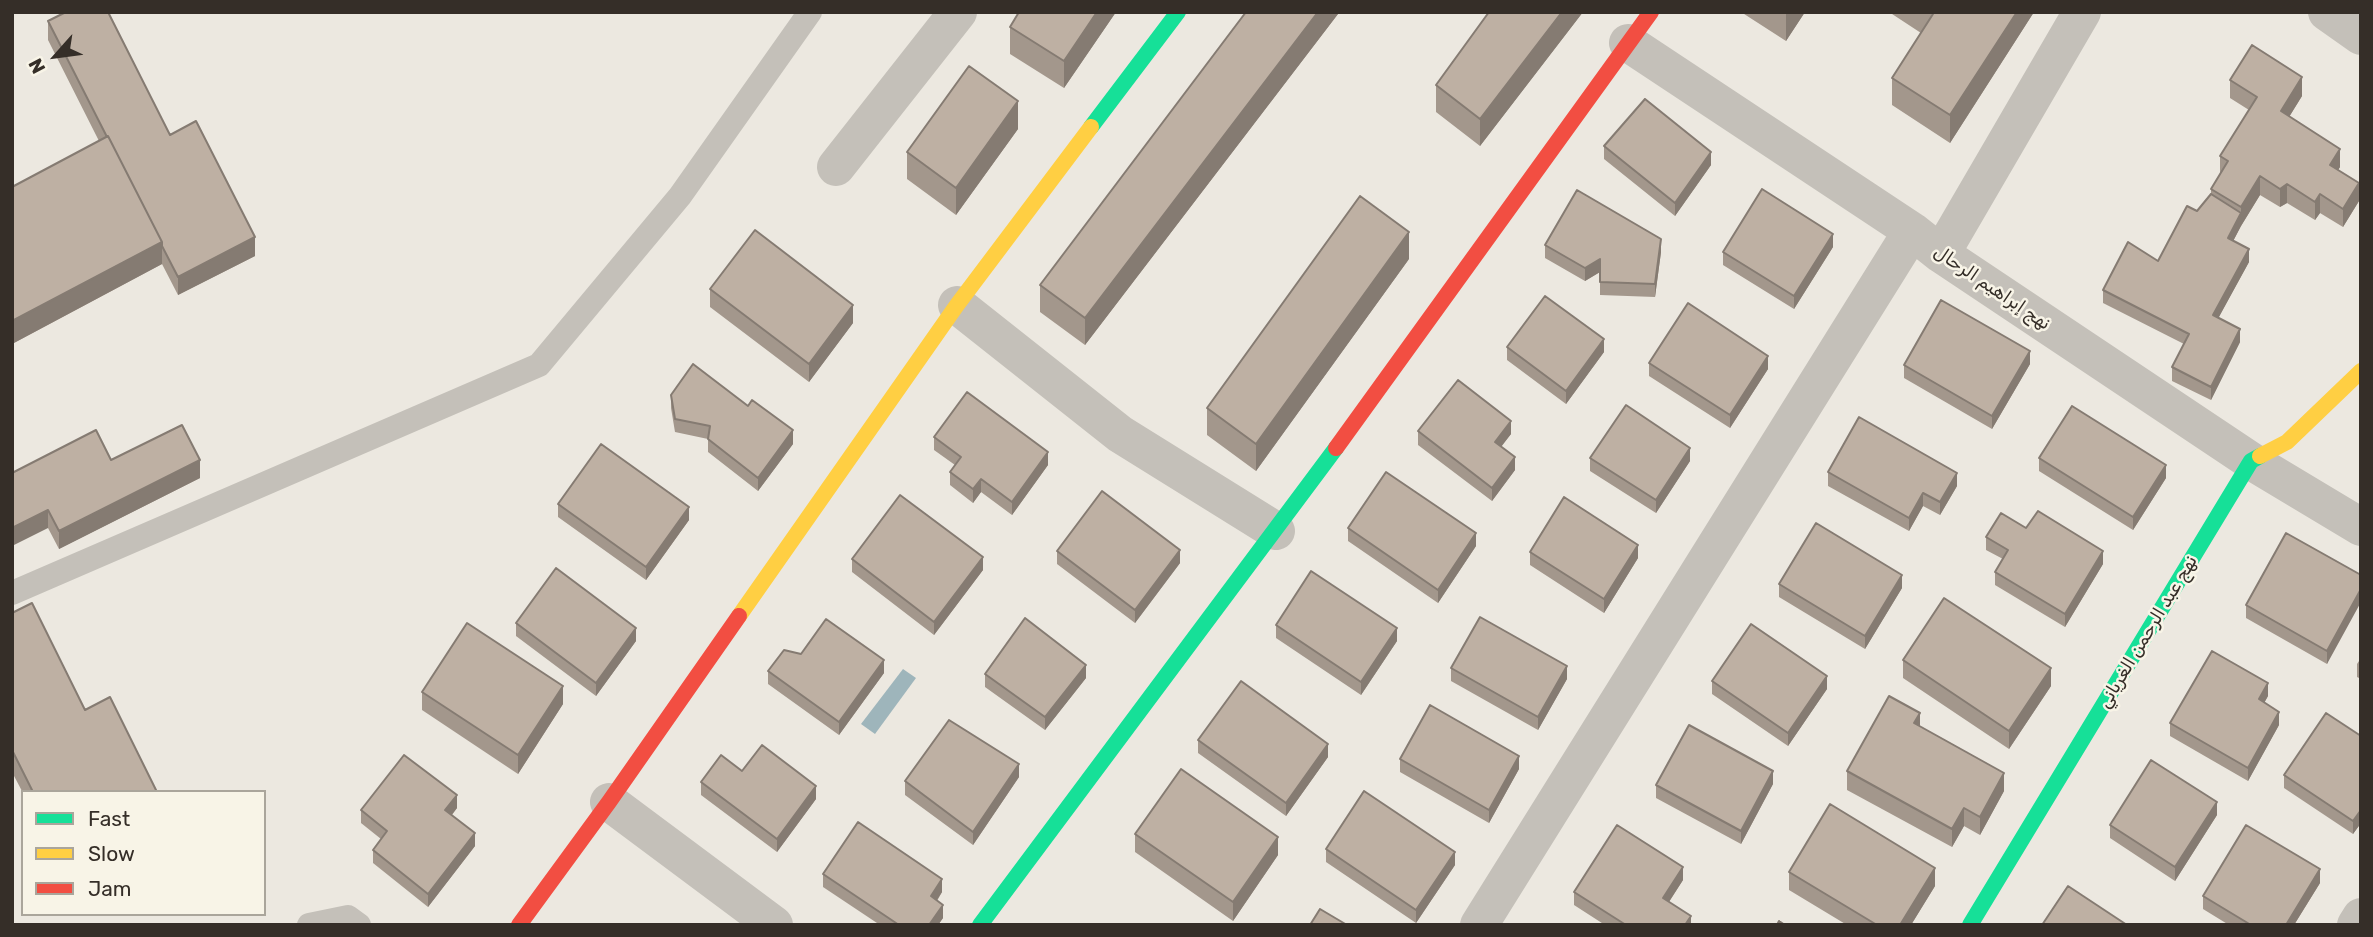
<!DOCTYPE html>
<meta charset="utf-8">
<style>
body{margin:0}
#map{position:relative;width:2373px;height:937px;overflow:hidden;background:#ece8e0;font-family:Rubik,sans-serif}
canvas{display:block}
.frame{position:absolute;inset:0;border:14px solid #352e28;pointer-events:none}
.legend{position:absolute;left:21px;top:790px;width:245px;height:126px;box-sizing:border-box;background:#f8f4e7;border:2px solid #aaa59b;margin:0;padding:9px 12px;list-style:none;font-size:21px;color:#352e28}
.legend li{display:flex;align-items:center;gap:14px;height:35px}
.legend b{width:35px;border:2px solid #aaa59b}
.north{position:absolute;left:21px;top:21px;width:70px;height:70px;-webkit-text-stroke:5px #f8f4e7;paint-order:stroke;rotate:242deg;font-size:19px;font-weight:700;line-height:28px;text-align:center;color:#352e28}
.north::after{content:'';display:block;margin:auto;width:24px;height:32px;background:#352e28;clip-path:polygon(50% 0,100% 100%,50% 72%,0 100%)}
</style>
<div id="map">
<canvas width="2373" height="937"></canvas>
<div class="frame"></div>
<ul class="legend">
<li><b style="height:9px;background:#16e098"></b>Fast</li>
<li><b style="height:9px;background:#ffcf43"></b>Slow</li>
<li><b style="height:9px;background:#f24e42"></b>Jam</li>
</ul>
<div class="north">N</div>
</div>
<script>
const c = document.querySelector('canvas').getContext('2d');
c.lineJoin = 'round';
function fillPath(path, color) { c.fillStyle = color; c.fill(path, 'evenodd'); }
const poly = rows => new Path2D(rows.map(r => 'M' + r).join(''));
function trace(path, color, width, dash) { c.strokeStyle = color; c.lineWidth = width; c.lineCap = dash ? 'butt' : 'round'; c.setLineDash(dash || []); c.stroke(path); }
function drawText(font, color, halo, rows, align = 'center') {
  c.font = font + ' Rubik,Cairo,sans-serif'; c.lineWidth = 5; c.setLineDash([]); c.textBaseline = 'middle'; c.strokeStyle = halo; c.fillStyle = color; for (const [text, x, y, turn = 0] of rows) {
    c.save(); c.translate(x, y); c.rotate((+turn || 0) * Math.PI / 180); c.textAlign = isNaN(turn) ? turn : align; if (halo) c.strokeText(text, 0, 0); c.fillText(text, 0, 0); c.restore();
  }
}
fillPath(poly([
 [903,669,916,678,875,734,861,724]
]), '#9eb5bb');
trace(poly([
 [12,593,539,365,680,196,810,12],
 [309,925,348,917,359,925]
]), '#c4c0b9', 24);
trace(poly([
 [2327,12,2361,36],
 [1628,43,1912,231,1941,254,2251,461,2361,527],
 [836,167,958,12],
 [1941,254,2082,12],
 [957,305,1120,434,1276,531],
 [609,802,774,925],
 [1479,925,1912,231],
 [2356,925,2361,917]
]), '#c4c0b9', 38);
trace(poly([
 [1091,127,1178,12],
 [980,925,1336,448],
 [1970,925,2251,461,2260,456]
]), '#16e098', 16);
trace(poly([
 [2260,456,2287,442,2361,371],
 [739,616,957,305,1091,127]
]), '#ffcf43', 16);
trace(poly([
 [1336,448,1651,12],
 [519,925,609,802,739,616]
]), '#f24e42', 16);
fillPath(poly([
 [1116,12,1064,88,1010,54,1010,27],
 [1338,12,1338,14,1085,345,1040,312,1040,285],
 [1489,12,1583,12,1480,146,1436,112,1436,85],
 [1741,12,1805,12,1786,41],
 [1889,12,2034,12,1950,143,1892,105,1892,78,1921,33],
 [48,21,170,135,255,256,178,295,162,264,12,344,12,187,99,141,48,40],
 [2230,80,2302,96,2289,117,2340,167,2338,170,2359,201,2343,227,2320,213,2315,220,2287,203,2280,207,2260,195,2241,226,2233,241,2249,262,2218,318,2240,342,2211,400,2172,381,2172,367,2184,344,2103,303,2103,290,2158,261,2211,194,2211,189,2220,174,2220,156,2249,110,2230,98],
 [1018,129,956,215,907,179,907,152],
 [1604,146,1711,165,1675,216,1604,159],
 [1545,245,1661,252,1655,297,1600,295,1600,272,1585,281,1545,258],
 [1833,247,1794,309,1723,265,1723,252],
 [1409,259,1256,471,1207,435,1207,408],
 [710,289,853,323,809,382,710,307],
 [1507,347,1604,352,1566,404,1507,360],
 [1649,363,1768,369,1730,428,1649,376],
 [2030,364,1992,429,1904,378,1904,365],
 [671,395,793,444,758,491,708,452,708,439,675,432,671,408],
 [1418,431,1511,434,1501,446,1515,470,1492,501,1418,445],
 [934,437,1048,465,1012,515,981,492,973,503,950,485,950,472,955,465,934,450],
 [1590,458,1690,461,1656,513,1590,471],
 [2039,458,2166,478,2133,530,2039,471],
 [111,460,200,478,59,549,48,528,12,473],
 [1828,472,1957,486,1940,515,1923,506,1909,531,1828,486],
 [558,504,689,520,646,580,558,517],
 [1348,528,1476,546,1438,603,1348,541],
 [2026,528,2103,564,2065,627,1995,585,1995,572,2003,559,1986,550,1986,537],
 [1057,551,1180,563,1135,623,1057,564],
 [1530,552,1638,558,1604,613,1530,565],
 [852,559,983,570,934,635,852,572],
 [2361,575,2327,664,2246,618,2246,605],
 [1779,584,1902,588,1865,649,1779,597],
 [12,613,85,710,157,792,23,792,23,793,13,774],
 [516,623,636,641,596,696,516,636],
 [1276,625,1397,641,1361,695,1276,638],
 [801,654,884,673,839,735,768,684,768,671],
 [2361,658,2361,679,2357,677,2357,664],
 [1903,660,2051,686,2009,749,1903,678],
 [1451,668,1567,679,1538,730,1451,681],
 [985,674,1086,678,1045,730,985,687],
 [1712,681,1827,689,1788,746,1712,694],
 [422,692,563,704,518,774,422,710],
 [2268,696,2264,703,2279,725,2248,781,2170,736,2170,723],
 [1920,727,2004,791,1980,835,1964,826,1952,847,1847,790,1847,771],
 [2361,736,2361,823,2353,834,2284,788,2284,775],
 [1198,740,1328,757,1286,816,1198,753],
 [1400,759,1519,769,1489,823,1400,772],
 [742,771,816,799,777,852,701,795,701,782],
 [1019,777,973,845,905,795,905,781],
 [1773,784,1741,844,1656,798,1656,785],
 [457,808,452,815,475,846,428,907,373,863,373,850,381,839,361,823,361,810],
 [2217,815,2175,881,2110,838,2110,825],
 [1135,834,1278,855,1233,921,1135,852],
 [1326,849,1455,865,1416,923,1326,862],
 [1789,872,1935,886,1911,925,1847,925,1789,890],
 [823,874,942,892,937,901,943,918,938,925,880,925,823,887],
 [1683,880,1669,902,1691,925,1605,925,1574,905,1574,892],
 [2320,883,2294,925,2229,925,2203,909,2203,896]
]), '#a3978c');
fillPath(poly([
 [1097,12,1116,12,1064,88,1064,61],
 [1318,12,1338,12,1338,14,1085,345,1085,318],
 [1562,12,1583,12,1480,146,1480,119],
 [1787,12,1805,12,1786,41,1786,14],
 [2017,12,2034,12,1950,143,1950,115],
 [2302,77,2302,96,2281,130,2281,111],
 [1018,101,1018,129,956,215,956,188],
 [2340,149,2340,167,2330,183,2330,165],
 [1711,152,1711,165,1675,216,1675,203],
 [2260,176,2260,195,2241,226,2228,251,2228,238,2241,213,2241,207],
 [2359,183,2359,201,2343,227,2343,209],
 [2287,184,2287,203,2280,207,2280,189],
 [2320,194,2320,213,2315,220,2315,202],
 [1409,232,1409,259,1256,471,1256,444],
 [1833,234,1833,247,1794,309,1794,296],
 [255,237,255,256,178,295,178,277],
 [1661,239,1661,252,1655,297,1655,284],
 [162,242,162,264,12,344,12,321],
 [2249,249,2249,262,2213,328,2213,315],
 [1600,259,1600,272,1585,281,1585,268],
 [853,305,853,323,809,382,809,364],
 [2240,329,2240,342,2211,400,2211,387],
 [1604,339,1604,352,1566,404,1566,391],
 [2030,351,2030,364,1992,429,1992,416],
 [1768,356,1768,369,1730,428,1730,415],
 [1511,421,1511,434,1495,455,1495,442],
 [793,430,793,444,758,491,758,478],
 [1690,448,1690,461,1656,513,1656,500],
 [1048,452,1048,465,1012,515,1012,502],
 [1515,457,1515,470,1492,501,1492,488],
 [200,460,200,478,59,549,59,531],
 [2166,465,2166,478,2133,530,2133,517],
 [1957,473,1957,486,1940,515,1940,502],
 [981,479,981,492,973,503,973,489],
 [1923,493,1923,506,1909,531,1909,518],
 [689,507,689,520,646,580,646,567],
 [48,510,48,528,12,546,12,528],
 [1476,533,1476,546,1438,603,1438,590],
 [1638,545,1638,558,1604,613,1604,599],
 [1180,550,1180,563,1135,623,1135,610],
 [2103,551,2103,564,2065,627,2065,614],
 [983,557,983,570,934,635,934,622],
 [1902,575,1902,588,1865,649,1865,636],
 [2361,589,2361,602,2327,664,2327,651],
 [636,628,636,641,596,696,596,683],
 [1397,628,1397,641,1361,695,1361,682],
 [884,660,884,673,839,735,839,722],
 [1086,665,1086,678,1045,730,1045,717],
 [1567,666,1567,679,1538,730,1538,717],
 [2051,668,2051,686,2009,749,2009,731],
 [1827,676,1827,689,1788,746,1788,733],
 [2268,683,2268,696,2259,712,2259,699],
 [563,686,563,704,518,774,518,755],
 [2279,712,2279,725,2248,781,2248,768],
 [1920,713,1920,731,1914,723],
 [1328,744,1328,757,1286,816,1286,803],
 [12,752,13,752,13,774,12,774],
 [1519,756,1519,769,1489,823,1489,810],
 [1019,764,1019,777,973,845,973,832],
 [1773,771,1773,784,1741,844,1741,831],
 [2004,773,2004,791,1980,835,1980,817],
 [816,786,816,799,777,852,777,839],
 [457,795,457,808,445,823,445,810],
 [2217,802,2217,815,2175,881,2175,867],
 [1964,808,1964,826,1952,847,1952,829],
 [2361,810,2361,823,2353,834,2353,821],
 [475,833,475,846,428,907,428,894],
 [1278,837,1278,855,1233,921,1233,902],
 [1455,852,1455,865,1416,923,1416,910],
 [1683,867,1683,880,1663,911,1663,898],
 [1935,868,1935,886,1911,925,1900,925],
 [2320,869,2320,883,2294,925,2286,925],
 [942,879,942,892,931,909,931,896],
 [943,905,943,918,938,925,929,925],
 [1691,916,1691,925,1685,925]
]), '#857b72');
const building = poly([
 [66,12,108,12,170,135,196,121,255,237,178,277,162,246,162,242,108,136,107,137,48,21,66,12],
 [1019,12,1097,12,1064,61,1010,27,1019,12],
 [1246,12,1318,12,1085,318,1040,285,1246,12],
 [1489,12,1562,12,1480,119,1436,85,1489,12],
 [1931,12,2017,12,1950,115,1892,78,1933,14,1931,12],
 [2252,45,2302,77,2281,111,2340,149,2330,165,2359,183,2343,209,2320,194,2315,202,2287,184,2280,189,2260,176,2241,207,2211,189,2228,161,2220,156,2257,97,2230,80,2252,45],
 [969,66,1018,101,956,188,907,152,969,66],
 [1645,99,1711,152,1675,203,1604,146,1645,99],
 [108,136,162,242,12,321,12,187,108,136],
 [1762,189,1833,234,1794,296,1723,252,1762,189],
 [1577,190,1661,239,1655,284,1600,282,1600,259,1585,268,1545,245,1577,190],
 [2211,194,2241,213,2228,238,2249,249,2213,315,2240,329,2211,387,2172,367,2189,334,2103,290,2128,242,2158,261,2187,206,2197,211,2211,194],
 [1360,196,1409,232,1256,444,1207,408,1360,196],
 [755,230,853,305,809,364,710,289,755,230],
 [1545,296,1604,339,1566,391,1507,347,1545,296],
 [1941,300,2030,351,1992,416,1904,365,1941,300],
 [1688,303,1768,356,1730,415,1649,363,1688,303],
 [693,364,748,406,752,400,793,430,758,478,708,439,710,426,675,419,671,395,693,364],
 [1458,380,1511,421,1495,442,1515,457,1492,488,1418,431,1458,380],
 [967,392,1048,452,1012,502,981,479,973,489,950,472,961,457,934,437,967,392],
 [1626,405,1690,448,1656,500,1590,458,1626,405],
 [2072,406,2166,465,2133,517,2039,458,2072,406],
 [1859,417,1957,473,1940,502,1923,493,1909,518,1828,472,1859,417],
 [182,425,200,460,59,531,48,510,12,528,12,473,96,430,111,460,182,425],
 [601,444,689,507,646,567,558,504,601,444],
 [1386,472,1476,533,1438,590,1348,528,1386,472],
 [1102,491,1180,550,1135,610,1057,551,1102,491],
 [900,495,983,557,934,622,852,559,900,495],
 [1564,497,1638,545,1604,599,1530,552,1564,497],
 [2038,511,2103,551,2065,614,1995,572,2008,550,1986,537,2001,513,2026,528,2038,511],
 [1816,523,1902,575,1865,636,1779,584,1816,523],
 [2286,533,2361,575,2361,589,2327,651,2246,605,2286,533],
 [556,568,636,628,596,683,516,623,556,568],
 [1311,571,1397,628,1361,682,1276,625,1311,571],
 [1944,598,2051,668,2009,731,1903,660,1944,598],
 [32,603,85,710,110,697,157,792,33,792,13,752,12,752,12,613,32,603],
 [1480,617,1567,666,1538,717,1451,668,1480,617],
 [1025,618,1086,665,1045,717,985,674,1025,618],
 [826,619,884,660,839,722,768,671,784,650,801,654,826,619],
 [467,623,563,686,518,755,422,692,467,623],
 [1751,624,1827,676,1788,733,1712,681,1751,624],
 [2212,651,2268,683,2259,699,2279,712,2248,768,2170,723,2212,651],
 [1241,681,1328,744,1286,803,1198,740,1241,681],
 [1889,696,1920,713,1914,723,2004,773,1980,817,1964,808,1952,829,1847,771,1889,696],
 [1430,705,1519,756,1489,810,1400,759,1430,705],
 [2326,713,2361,736,2361,810,2353,821,2284,775,2326,713],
 [949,720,1019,764,973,832,905,781,949,720],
 [1689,725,1773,771,1741,831,1656,785,1689,725],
 [762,745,816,786,777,839,701,782,721,755,742,771,762,745],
 [404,755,457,795,445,810,475,833,428,894,373,850,387,831,361,810,404,755],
 [2151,760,2217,802,2175,867,2110,825,2151,760],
 [1181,769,1278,837,1233,902,1135,834,1181,769],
 [1364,791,1455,852,1416,910,1326,849,1364,791],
 [1830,804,1935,868,1900,925,1877,925,1789,872,1830,804],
 [858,822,942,879,931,896,943,905,929,925,899,925,823,874,858,822],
 [1617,825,1683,867,1663,898,1691,916,1685,925,1626,925,1574,892,1617,825],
 [2246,825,2320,869,2286,925,2251,925,2203,896,2246,825],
 [2068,886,2127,925,2042,925,2068,886],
 [1320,909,1347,925,1310,925,1320,909],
 [1779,921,1785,925,1777,925,1779,921]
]);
fillPath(building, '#beb0a3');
trace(building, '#857b72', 2);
drawText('18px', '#352e28', '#f8f4e7', [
 ["نهج إبراهيم الرحال",1992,288,34],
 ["نهج عبد الرحمن الغرياني",2148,632,-59]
]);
</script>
